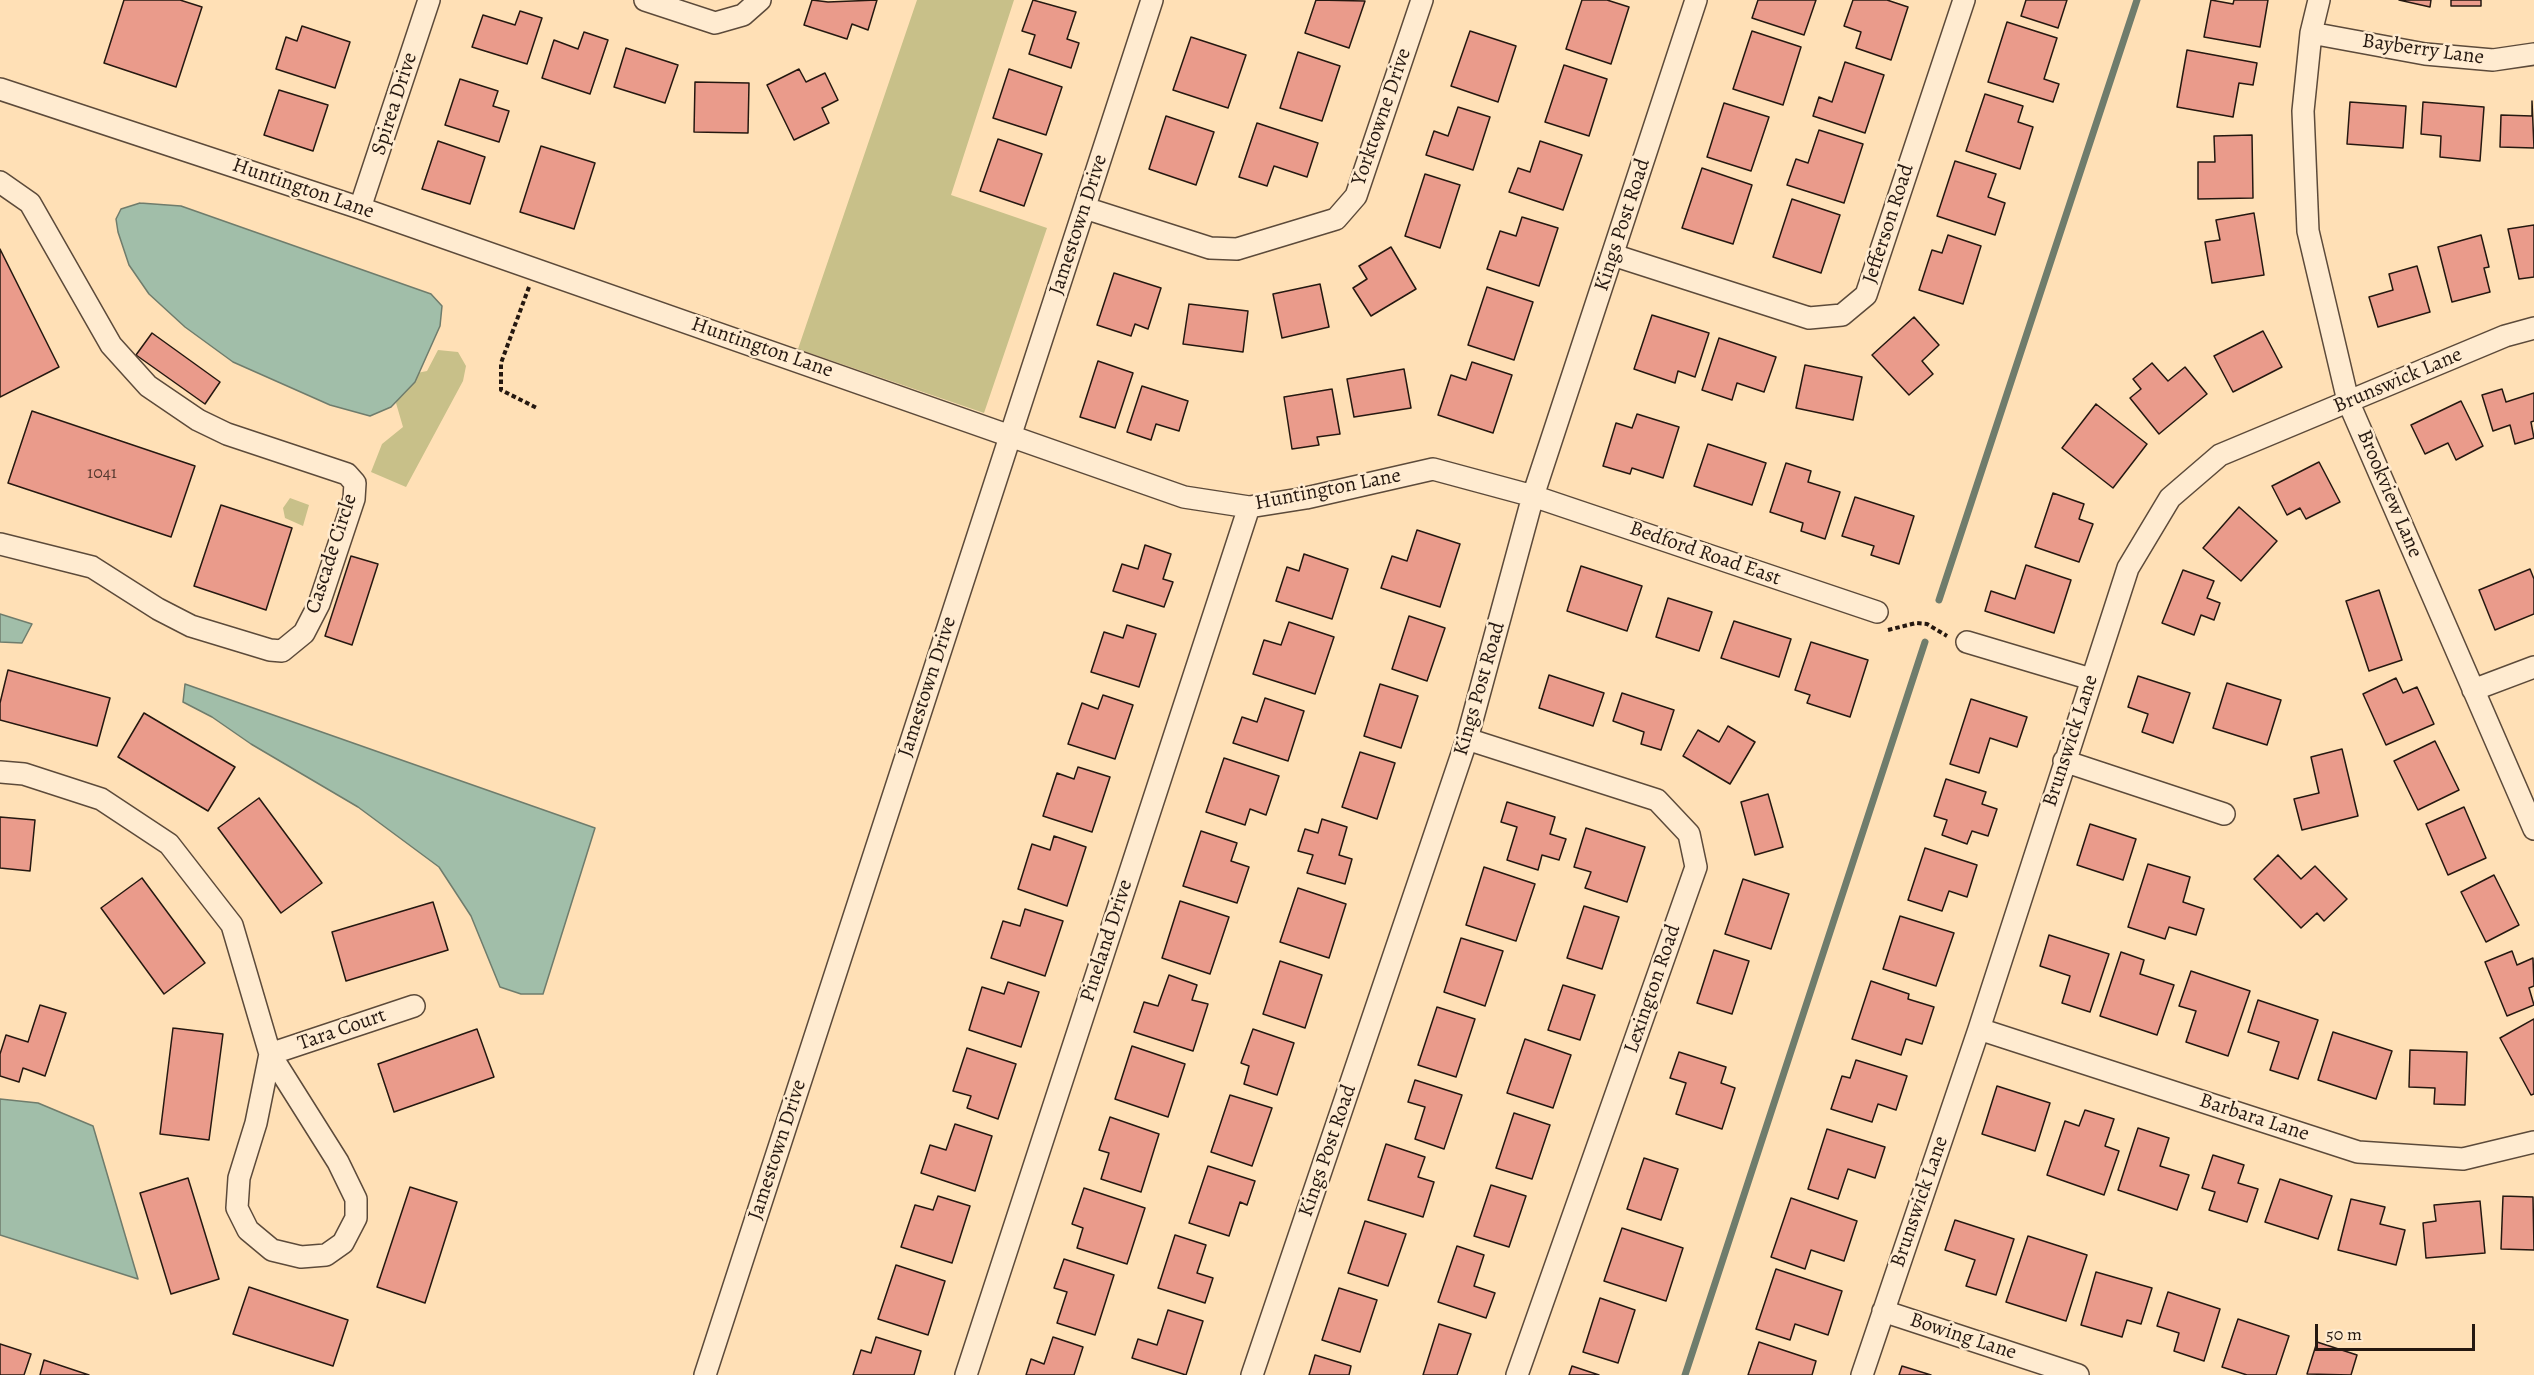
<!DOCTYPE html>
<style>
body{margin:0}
#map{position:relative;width:2534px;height:1375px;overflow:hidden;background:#ffe0b6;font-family:Alegreya,serif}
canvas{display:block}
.scale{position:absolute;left:2315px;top:1324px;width:160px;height:27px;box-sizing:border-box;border:3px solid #251810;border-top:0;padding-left:8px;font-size:18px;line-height:21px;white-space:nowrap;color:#251810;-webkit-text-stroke:4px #ffebd0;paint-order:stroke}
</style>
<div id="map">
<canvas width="2534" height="1375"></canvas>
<div class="scale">50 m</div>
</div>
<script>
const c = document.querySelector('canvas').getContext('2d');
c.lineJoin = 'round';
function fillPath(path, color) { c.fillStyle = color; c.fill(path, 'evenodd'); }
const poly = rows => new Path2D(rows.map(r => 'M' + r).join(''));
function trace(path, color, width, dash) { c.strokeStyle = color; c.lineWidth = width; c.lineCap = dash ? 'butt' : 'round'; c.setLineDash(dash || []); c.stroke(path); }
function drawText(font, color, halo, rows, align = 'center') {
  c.font = font + ' Alegreya,serif'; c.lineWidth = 5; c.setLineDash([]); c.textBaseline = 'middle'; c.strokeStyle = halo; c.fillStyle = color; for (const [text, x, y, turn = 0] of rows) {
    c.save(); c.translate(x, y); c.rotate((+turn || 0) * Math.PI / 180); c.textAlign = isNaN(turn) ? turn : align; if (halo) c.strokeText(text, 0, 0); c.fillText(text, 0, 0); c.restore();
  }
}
fillPath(poly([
 [917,0,1014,0,951,195,1047,228,984,413,798,349],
 [438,350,458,352,466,366,463,381,406,487,371,472,382,444,403,427,396,403,412,374,427,371],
 [290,498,309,505,303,526,285,518,283,508]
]), '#c8c089');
const water = poly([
 [140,203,181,206,431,294,442,306,440,326,415,382,391,407,370,416,330,405,233,362,185,327,149,294,129,265,118,232,116,219,121,209,140,203],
 [0,614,32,624,22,643,0,642,0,614],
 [185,684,595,828,543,994,521,994,500,987,471,916,439,867,358,807,251,744,212,717,183,702,185,684],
 [0,1099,38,1103,93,1126,138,1279,0,1235,0,1099]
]);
fillPath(water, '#a1bea9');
trace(water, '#6f7c6c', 1.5);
trace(poly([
 [1939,600,2137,0],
 [1685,1375,1925,642]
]), '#6f7c6c', 7);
const building = poly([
 [124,0,180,0,202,7,176,87,104,63,124,0],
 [812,0,828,2,877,0,868,30,852,24,847,39,804,25,812,0],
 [1033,0,1076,12,1067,39,1079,43,1071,68,1029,54,1035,35,1022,31,1033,0],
 [1316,0,1365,1,1349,48,1305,33,1316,0],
 [1582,0,1607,0,1629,7,1611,64,1566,49,1582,0],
 [1758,0,1816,0,1804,35,1752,18,1758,0],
 [1853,0,1887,0,1908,7,1891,60,1856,48,1861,32,1844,26,1853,0],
 [2026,0,2067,0,2058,28,2021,16,2026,0],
 [2211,0,2233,4,2234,0,2268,0,2260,47,2204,37,2211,0],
 [2399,0,2431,0,2430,7,2399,0],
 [2451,0,2481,0,2481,6,2451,6,2451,0],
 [520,11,542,18,527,64,472,47,483,15,515,25,520,11],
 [2007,22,2057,38,2044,79,2059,84,2053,102,1988,82,2007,22],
 [302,26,350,42,335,88,276,69,286,37,297,41,302,26],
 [1470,31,1516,46,1498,102,1451,86,1470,31],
 [1752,31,1801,47,1783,105,1733,89,1752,31],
 [584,32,608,40,590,94,542,78,554,40,578,49,584,32],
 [1191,37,1246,55,1228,108,1173,90,1191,37],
 [626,48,678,65,665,103,614,87,626,48],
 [2187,50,2257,63,2253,85,2239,83,2233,117,2177,107,2187,50],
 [1298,52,1340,66,1322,121,1280,108,1298,52],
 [1845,62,1884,75,1865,133,1813,116,1819,97,1832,102,1845,62],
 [1564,65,1607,79,1589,136,1545,122,1564,65],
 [799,69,806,82,825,73,838,100,822,108,829,123,794,140,767,85,799,69],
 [1009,69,1062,87,1046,135,993,118,1009,69],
 [460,79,498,91,493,106,509,111,499,142,445,125,460,79],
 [695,82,749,83,748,133,694,132,695,82],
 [279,90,328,105,313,151,264,135,279,90],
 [1985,94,2023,106,2018,122,2033,127,2020,169,1966,151,1985,94],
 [2532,101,2534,148,2500,147,2501,115,2532,116,2532,101],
 [2350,102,2406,106,2403,148,2347,144,2350,102],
 [2423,102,2484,107,2480,161,2440,157,2441,136,2421,134,2423,102],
 [1724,103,1769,117,1751,171,1707,157,1724,103],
 [1458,107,1490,117,1473,170,1426,155,1434,131,1448,136,1458,107],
 [1166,116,1214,132,1196,185,1149,169,1166,116],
 [1257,123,1318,143,1307,177,1274,166,1267,186,1239,177,1257,123],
 [1819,130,1863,144,1844,203,1787,185,1796,159,1808,163,1819,130],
 [2252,135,2253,198,2198,199,2198,162,2215,162,2214,136,2252,135],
 [998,139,1042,154,1024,206,980,191,998,139],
 [438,141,485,157,470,204,422,189,438,141],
 [1540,141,1582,155,1563,210,1509,192,1518,168,1530,172,1540,141],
 [541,146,595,163,574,229,520,212,541,146],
 [1955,161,1996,174,1988,197,2005,203,1995,235,1937,216,1955,161],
 [1702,168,1752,185,1733,244,1682,228,1702,168],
 [1425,174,1460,185,1440,248,1405,236,1425,174],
 [1792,199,1840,215,1821,273,1773,257,1792,199],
 [2254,213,2264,275,2212,283,2205,242,2220,240,2216,220,2254,213],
 [1522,217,1558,228,1539,286,1487,269,1500,231,1516,236,1522,217],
 [2534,225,2534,277,2519,279,2508,229,2534,225],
 [1948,235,1981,246,1963,304,1919,290,1932,250,1942,253,1948,235],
 [2481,235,2489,267,2484,268,2490,292,2452,302,2438,247,2481,235],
 [1391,247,1416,289,1371,316,1353,288,1367,279,1359,266,1391,247],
 [0,249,59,367,0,397,0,249],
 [2417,266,2430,312,2378,327,2369,297,2393,290,2389,274,2417,266],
 [1114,273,1161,288,1148,329,1135,324,1131,336,1097,325,1114,273],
 [1320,284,1329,327,1282,338,1273,294,1320,284],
 [1487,287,1533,302,1514,360,1468,345,1487,287],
 [1189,304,1248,311,1243,352,1183,344,1189,304],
 [1652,315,1709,333,1695,377,1678,371,1675,383,1634,369,1652,315],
 [1914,317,1939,345,1922,361,1933,374,1909,395,1872,355,1914,317],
 [2263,331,2282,367,2233,392,2214,356,2263,331],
 [152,333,220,382,205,404,136,355,152,333],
 [1719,338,1776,357,1764,392,1737,383,1732,400,1702,390,1719,338],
 [1098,361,1133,373,1115,428,1080,417,1098,361],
 [1472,362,1512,375,1493,433,1438,415,1451,375,1466,380,1472,362],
 [2152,363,2168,381,2185,367,2207,394,2159,434,2130,398,2141,389,2133,379,2152,363],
 [1805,365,1862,377,1853,420,1796,408,1805,365],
 [1404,369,1411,408,1354,417,1347,379,1404,369],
 [1142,386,1188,401,1179,431,1156,424,1151,440,1127,432,1142,386],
 [1332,389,1340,434,1317,437,1319,445,1292,449,1284,397,1332,389],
 [2502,389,2506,402,2534,393,2534,421,2531,422,2534,438,2515,444,2510,425,2493,431,2482,395,2502,389],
 [2461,401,2483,446,2456,460,2448,443,2425,454,2411,425,2461,401],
 [2096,404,2147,444,2113,488,2062,448,2096,404],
 [32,411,195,466,171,537,8,483,32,411],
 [1637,414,1679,427,1663,478,1632,468,1630,474,1603,466,1616,423,1632,428,1637,414],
 [1708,444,1766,463,1752,505,1694,486,1708,444],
 [2319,462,2340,502,2306,519,2300,508,2287,515,2272,486,2319,462],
 [1786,463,1811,471,1808,482,1840,492,1825,539,1801,531,1803,523,1770,512,1786,463],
 [2053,493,2084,504,2079,519,2093,524,2079,562,2035,547,2053,493],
 [1855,497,1914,516,1899,564,1871,555,1874,546,1842,536,1855,497],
 [221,505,292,528,266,610,194,586,221,505],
 [2239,507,2277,541,2241,581,2203,548,2239,507],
 [1417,530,1460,544,1440,607,1381,588,1392,556,1407,561,1417,530],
 [1145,545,1171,554,1163,579,1173,582,1164,607,1113,591,1122,564,1138,569,1145,545],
 [1304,554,1348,569,1332,619,1276,601,1287,567,1299,571,1304,554],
 [351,556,378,564,352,645,325,636,351,556],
 [2026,565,2071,580,2054,633,1985,611,1991,591,2015,599,2026,565],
 [1581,566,1642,586,1627,631,1567,611,1581,566],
 [2530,569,2534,579,2534,614,2495,630,2479,590,2530,569],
 [2183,570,2214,581,2207,598,2220,603,2214,620,2201,615,2194,635,2162,623,2183,570],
 [2379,590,2402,660,2369,671,2346,601,2379,590],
 [1668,598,1712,612,1699,651,1656,637,1668,598],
 [1409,616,1445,628,1427,681,1392,669,1409,616],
 [1734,621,1791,639,1779,677,1721,658,1734,621],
 [1289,622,1334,637,1315,694,1253,674,1264,640,1281,645,1289,622],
 [1127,625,1156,634,1139,687,1091,672,1104,632,1123,638,1127,625],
 [1811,642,1868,660,1850,717,1807,703,1810,695,1795,690,1811,642],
 [8,670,110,698,97,746,0,720,0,703,8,670],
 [1549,675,1604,693,1593,726,1539,708,1549,675],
 [2138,676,2190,693,2173,743,2142,732,2148,714,2128,707,2138,676],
 [2396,678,2403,693,2417,687,2434,724,2386,745,2363,694,2396,678],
 [2227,683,2281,700,2267,745,2213,728,2227,683],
 [1380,684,1418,696,1401,748,1364,736,1380,684],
 [1622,693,1674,710,1661,750,1641,744,1644,732,1613,721,1622,693],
 [1103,695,1133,705,1115,759,1068,744,1082,703,1098,709,1103,695],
 [1265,698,1304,711,1288,761,1233,743,1242,717,1257,722,1265,698],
 [1971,699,2027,717,2017,747,1990,738,1979,773,1950,764,1971,699],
 [144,713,235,767,208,811,118,757,144,713],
 [1728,726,1755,742,1730,784,1683,756,1698,730,1719,742,1728,726],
 [2435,741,2459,790,2418,810,2394,761,2435,741],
 [2342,749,2358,816,2302,830,2294,799,2319,793,2311,757,2342,749],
 [1360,752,1395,763,1377,819,1342,807,1360,752],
 [1224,758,1279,776,1266,815,1250,809,1245,825,1206,812,1224,758],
 [1078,767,1110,777,1092,832,1043,816,1057,773,1074,779,1078,767],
 [1946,779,1986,792,1982,804,1997,809,1988,836,1972,831,1967,844,1942,835,1947,820,1934,816,1946,779],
 [1768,794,1783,847,1755,855,1741,802,1768,794],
 [259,798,322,883,281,913,218,828,259,798],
 [1507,802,1555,817,1550,834,1566,839,1559,860,1542,855,1538,870,1507,860,1517,827,1501,822,1507,802],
 [2464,807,2486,858,2448,875,2426,824,2464,807],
 [0,817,35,820,30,871,0,868,0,817],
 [1322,819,1347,827,1339,855,1352,859,1345,884,1307,873,1313,855,1298,851,1305,829,1318,833,1322,819],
 [2090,824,2136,839,2123,880,2077,865,2090,824],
 [1586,828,1645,847,1627,902,1585,888,1591,872,1574,867,1586,828],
 [1201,831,1237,843,1231,861,1249,867,1237,903,1183,886,1201,831],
 [1054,836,1086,847,1067,906,1018,889,1032,844,1050,850,1054,836],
 [1925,848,1977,865,1967,897,1949,891,1942,911,1908,900,1925,848],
 [2278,855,2301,879,2315,866,2347,899,2324,921,2317,913,2301,928,2254,879,2278,855],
 [2148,864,2190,877,2183,902,2204,909,2196,935,2169,927,2165,939,2128,927,2148,864],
 [1484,867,1535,884,1516,941,1466,925,1484,867],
 [2494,875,2519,925,2486,942,2461,892,2494,875],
 [142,878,205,963,164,994,101,908,142,878],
 [1743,879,1789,894,1771,949,1725,934,1743,879],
 [1298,888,1346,904,1329,958,1280,942,1298,888],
 [1180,901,1229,917,1210,974,1162,958,1180,901],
 [433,902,448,950,346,981,332,932,433,902],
 [1584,906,1619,917,1602,969,1567,958,1584,906],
 [1025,909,1063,921,1045,976,991,958,1003,921,1020,926,1025,909],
 [1900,916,1954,933,1936,986,1883,969,1900,916],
 [2049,935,2109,954,2090,1012,2062,1003,2070,976,2040,966,2049,935],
 [1461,938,1503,951,1485,1006,1444,992,1461,938],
 [1714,950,1749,961,1732,1014,1697,1003,1714,950],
 [2512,951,2517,965,2533,958,2534,986,2529,988,2534,1005,2507,1016,2485,962,2512,951],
 [2121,952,2144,960,2140,974,2174,985,2157,1035,2100,1016,2121,952],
 [1280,961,1322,975,1305,1028,1263,1014,1280,961],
 [2191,971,2250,991,2228,1056,2186,1042,2196,1011,2179,1006,2191,971],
 [1169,975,1197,985,1192,1000,1208,1004,1193,1051,1134,1032,1144,1002,1158,1006,1169,975],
 [1871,981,1909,994,1908,999,1934,1007,1922,1044,1906,1039,1901,1055,1852,1039,1871,981],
 [1008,982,1039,992,1021,1047,969,1030,982,987,1004,994,1008,982],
 [1563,985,1595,995,1580,1040,1548,1030,1563,985],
 [2258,1000,2318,1020,2298,1079,2270,1070,2279,1042,2248,1032,2258,1000],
 [40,1005,66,1013,45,1076,23,1068,19,1082,0,1076,0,1054,6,1035,28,1042,40,1005],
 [1437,1007,1475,1019,1456,1077,1418,1065,1437,1007],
 [2534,1019,2534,1094,2531,1095,2500,1038,2534,1019],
 [173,1028,223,1034,209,1140,160,1134,173,1028],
 [477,1029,494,1077,394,1112,378,1064,477,1029],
 [1253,1029,1294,1043,1277,1095,1244,1084,1249,1066,1241,1063,1253,1029],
 [2333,1032,2392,1051,2376,1099,2318,1080,2333,1032],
 [1525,1039,1571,1055,1553,1108,1507,1093,1525,1039],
 [1132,1046,1185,1064,1168,1117,1115,1099,1132,1046],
 [967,1048,1016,1064,998,1119,967,1108,971,1096,953,1091,967,1048],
 [2410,1050,2467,1052,2465,1105,2434,1104,2435,1088,2409,1087,2410,1050],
 [1679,1052,1726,1067,1721,1083,1735,1088,1722,1129,1676,1114,1686,1083,1670,1078,1679,1052],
 [1856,1060,1907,1076,1896,1110,1878,1104,1872,1122,1831,1109,1842,1076,1850,1078,1856,1060],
 [1415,1080,1462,1095,1444,1149,1415,1139,1425,1107,1408,1102,1415,1080],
 [1997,1086,2050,1103,2035,1151,1982,1134,1997,1086],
 [1230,1095,1272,1108,1252,1166,1211,1152,1230,1095],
 [2085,1110,2114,1119,2105,1146,2119,1151,2104,1195,2047,1175,2065,1121,2079,1126,2085,1110],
 [1514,1113,1550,1125,1532,1179,1496,1168,1514,1113],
 [1110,1117,1159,1134,1141,1192,1101,1179,1109,1153,1099,1150,1110,1117],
 [955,1124,992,1136,975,1191,921,1173,930,1145,946,1150,955,1124],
 [2138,1128,2169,1138,2160,1166,2189,1175,2177,1210,2118,1190,2138,1128],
 [1827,1129,1885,1147,1875,1178,1848,1169,1838,1199,1808,1189,1827,1129],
 [1386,1144,1425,1157,1418,1177,1434,1182,1423,1217,1368,1200,1386,1144],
 [2213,1155,2244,1165,2238,1183,2258,1189,2247,1222,2209,1210,2215,1192,2202,1188,2213,1155],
 [1644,1158,1678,1169,1661,1220,1627,1209,1644,1158],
 [1208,1166,1255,1181,1247,1205,1240,1202,1229,1236,1189,1223,1208,1166],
 [188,1178,219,1279,171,1294,140,1193,188,1178],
 [2280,1179,2332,1196,2318,1239,2265,1222,2280,1179],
 [1491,1185,1526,1196,1509,1247,1474,1236,1491,1185],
 [410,1187,457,1202,425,1303,377,1287,410,1187],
 [1084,1188,1145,1208,1127,1264,1077,1248,1083,1228,1072,1224,1084,1188],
 [938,1196,970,1206,952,1263,901,1247,915,1205,933,1210,938,1196],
 [2503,1196,2533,1197,2534,1250,2501,1249,2503,1196],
 [1791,1198,1857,1221,1844,1261,1811,1250,1805,1269,1771,1257,1791,1198],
 [2351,1199,2385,1207,2380,1224,2405,1230,2396,1265,2338,1250,2351,1199],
 [2480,1201,2485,1253,2426,1258,2423,1223,2436,1221,2434,1205,2480,1201],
 [1955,1220,2014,1239,1996,1295,1966,1286,1975,1260,1945,1250,1955,1220],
 [1365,1221,1406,1234,1388,1286,1348,1273,1365,1221],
 [1622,1228,1683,1248,1666,1301,1604,1281,1622,1228],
 [1175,1235,1206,1245,1197,1273,1213,1278,1205,1303,1158,1288,1175,1235],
 [2028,1236,2087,1255,2066,1321,2006,1302,2028,1236],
 [1457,1246,1484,1255,1474,1286,1495,1293,1486,1318,1438,1302,1457,1246],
 [1064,1259,1114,1275,1095,1335,1057,1323,1067,1292,1054,1288,1064,1259],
 [896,1265,945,1281,928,1335,878,1319,896,1265],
 [1776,1269,1842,1291,1828,1335,1795,1324,1790,1340,1756,1329,1776,1269],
 [2096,1272,2152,1288,2141,1324,2127,1320,2122,1337,2081,1325,2096,1272],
 [249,1287,348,1320,333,1366,233,1334,249,1287],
 [1339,1288,1377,1300,1360,1352,1322,1340,1339,1288],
 [2168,1292,2220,1309,2204,1361,2174,1351,2179,1333,2157,1326,2168,1292],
 [1600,1298,1635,1310,1618,1363,1583,1352,1600,1298],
 [1168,1310,1203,1321,1186,1375,1132,1358,1138,1339,1157,1345,1168,1310],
 [2238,1319,2289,1336,2276,1375,2247,1375,2222,1367,2238,1319],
 [1439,1324,1471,1334,1457,1375,1423,1375,1439,1324],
 [876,1337,921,1351,914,1375,853,1375,861,1350,871,1353,876,1337],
 [1053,1337,1083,1347,1074,1375,1026,1375,1031,1359,1044,1364,1053,1337],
 [1759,1342,1816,1361,1812,1375,1748,1375,1759,1342],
 [2317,1342,2357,1355,2351,1375,2307,1374,2317,1342],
 [0,1344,31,1354,24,1375,0,1375,0,1344],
 [1315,1355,1351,1366,1349,1375,1309,1375,1315,1355],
 [44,1360,89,1375,40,1375,44,1360],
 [1572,1366,1599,1375,1569,1375,1572,1366],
 [1902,1366,1931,1375,1899,1375,1902,1366]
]);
fillPath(building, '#ea9b8b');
trace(building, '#251810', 1.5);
const minor = poly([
 [645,0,715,23,743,15,760,0],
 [2319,0,2311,33,2303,111,2308,231,2348,401,2534,829],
 [2311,33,2425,54,2493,60,2534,54],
 [0,89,360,208,1184,497,1249,507,1306,498,1433,469,1533,496,1877,612],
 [0,182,30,203,111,345,148,386,198,420,227,434,347,474,355,483,354,499,319,604,304,633,282,651,270,650,191,626,158,609,92,567,0,544],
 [360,208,429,0],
 [1085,208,1210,248,1237,249,1336,219,1356,196,1422,0],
 [1613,255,1809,318,1842,315,1866,295,1964,0],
 [1967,642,2091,679],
 [2473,690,2534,667],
 [1467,739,1657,800,1689,834,1696,867,1517,1375],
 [2064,761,2224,814],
 [0,772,24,774,101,799,169,844,232,925,270,1054,338,1162,356,1199,356,1218,343,1243,326,1255,301,1257,272,1250,248,1230,237,1208,239,1178,256,1123,270,1054],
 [1979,1029,2358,1152,2463,1159,2534,1142],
 [270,1054,414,1006],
 [1883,1311,2078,1375],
 [705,1375,1152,0],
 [966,1375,1249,507],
 [1252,1375,1467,739,1533,496,1696,0],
 [1862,1375,1979,1029,2128,568,2170,498,2220,455,2505,336,2534,328]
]);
trace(minor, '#5c4a3a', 24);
trace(poly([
 [529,287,501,363,501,390,537,408],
 [1888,630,1916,623,1927,624,1947,636]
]), '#251810', 4, [4.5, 3]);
trace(minor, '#ffebd0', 21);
drawText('18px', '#56392f', null, [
 ["1041",102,474]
]);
drawText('21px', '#251810', '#ffebd0', [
 ["Bayberry Lane",2423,50,8],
 ["Spirea Drive",395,104,-72],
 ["Yorktowne Drive",1382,117,-71],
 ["Huntington Lane",303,189,19],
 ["Jefferson Road",1889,224,-72],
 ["Jamestown Drive",1079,225,-72],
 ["Kings Post Road",1623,225,-72],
 ["Huntington Lane",762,348,19],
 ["Brunswick Lane",2398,381,-23],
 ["Huntington Lane",1328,490,-11],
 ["Brookview Lane",2389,494,67],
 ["Cascade Circle",332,554,-72],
 ["Bedford Road East",1705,554,19],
 ["Jamestown Drive",928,687,-72],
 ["Kings Post Road",1480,689,-74],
 ["Brunswick Lane",2071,741,-72],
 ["Pineland Drive",1107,941,-72],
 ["Lexington Road",1653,989,-71],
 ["Tara Court",342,1030,-19],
 ["Barbara Lane",2254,1118,18],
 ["Jamestown Drive",778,1150,-72],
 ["Kings Post Road",1328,1151,-71],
 ["Brunswick Lane",1920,1202,-71],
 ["Bowing Lane",1963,1337,18]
]);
</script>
